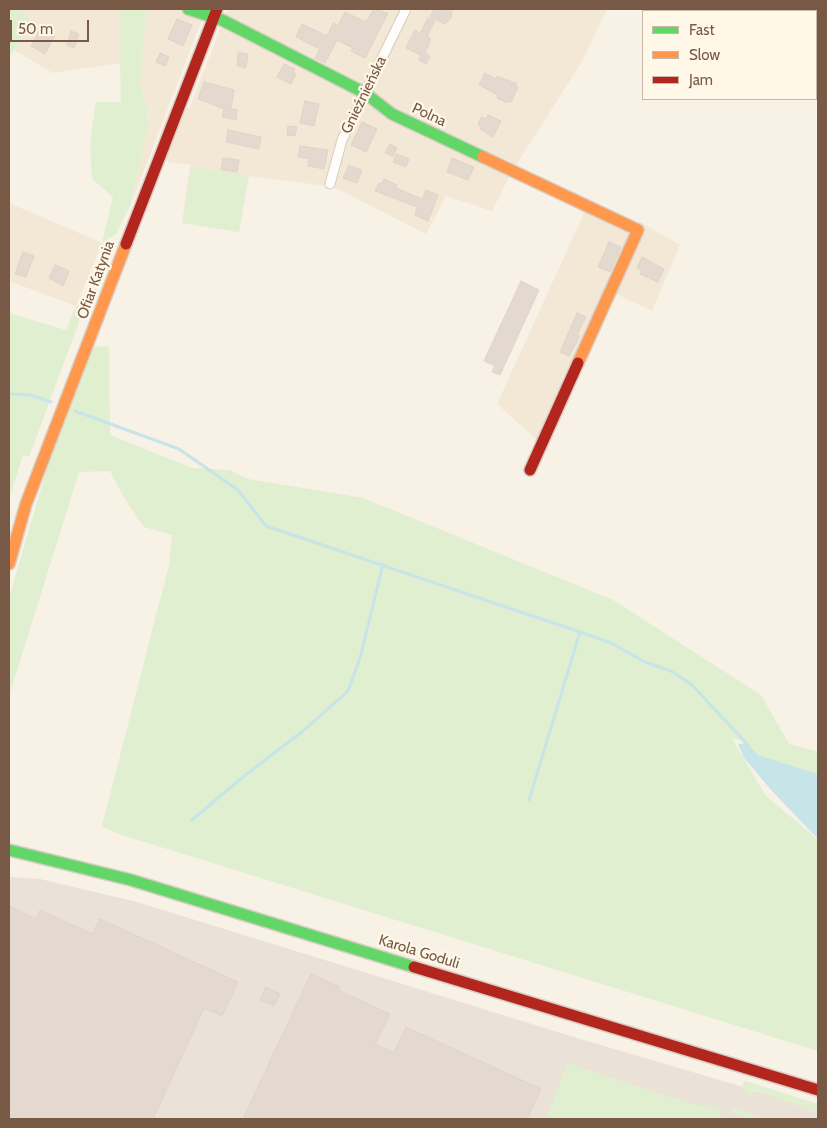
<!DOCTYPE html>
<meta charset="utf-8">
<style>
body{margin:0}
#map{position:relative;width:827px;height:1128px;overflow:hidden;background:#f7f1e6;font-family:Cabin,sans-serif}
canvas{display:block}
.frame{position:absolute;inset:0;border:10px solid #775945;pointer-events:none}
.legend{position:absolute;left:642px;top:10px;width:175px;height:90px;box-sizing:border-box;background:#fff7e8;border:1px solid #c9b8a7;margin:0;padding:6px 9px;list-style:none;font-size:15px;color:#775945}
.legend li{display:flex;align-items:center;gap:10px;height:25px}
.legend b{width:25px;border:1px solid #c9b8a7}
.scale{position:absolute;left:10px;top:20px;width:79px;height:22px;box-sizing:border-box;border:2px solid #775945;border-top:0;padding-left:6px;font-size:15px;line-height:18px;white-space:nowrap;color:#775945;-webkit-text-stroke:4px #fff7e8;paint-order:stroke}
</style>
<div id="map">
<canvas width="827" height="1128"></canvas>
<div class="frame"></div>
<ul class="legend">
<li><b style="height:6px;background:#63d668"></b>Fast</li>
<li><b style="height:6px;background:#ff974d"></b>Slow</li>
<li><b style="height:6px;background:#b3261e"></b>Jam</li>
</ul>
<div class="scale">50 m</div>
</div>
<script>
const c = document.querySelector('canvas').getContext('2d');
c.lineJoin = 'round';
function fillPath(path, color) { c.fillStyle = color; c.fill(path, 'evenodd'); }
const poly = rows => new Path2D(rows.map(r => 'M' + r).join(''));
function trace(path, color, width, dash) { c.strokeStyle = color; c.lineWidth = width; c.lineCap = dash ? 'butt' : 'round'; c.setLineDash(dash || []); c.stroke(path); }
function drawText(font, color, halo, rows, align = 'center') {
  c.font = font + ' Cabin,sans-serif'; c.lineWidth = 4.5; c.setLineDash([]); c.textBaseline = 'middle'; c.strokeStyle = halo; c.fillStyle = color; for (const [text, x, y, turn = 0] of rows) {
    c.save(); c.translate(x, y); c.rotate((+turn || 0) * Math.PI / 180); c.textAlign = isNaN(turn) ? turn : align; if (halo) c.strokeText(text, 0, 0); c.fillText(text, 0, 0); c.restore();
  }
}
fillPath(poly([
 [18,9,119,9,121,63,53,73,14,50,33,22],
 [147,9,206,9,131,204,148,126,147,108,140,81],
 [228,9,607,9,581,63,511,173,492,211,446,196,426,234,334,187,249,176,239,232,182,223,190,165,165,161,186,109,190,107],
 [9,203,102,243,76,306,9,281],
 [586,209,642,223,680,245,652,311,614,293,545,447,497,404]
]), '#f3e8d5');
fillPath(poly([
 [9,877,40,879,137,902,577,1038,818,1109,818,1119,9,1119]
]), '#eae1d7');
fillPath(poly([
 [9,9,18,9,33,22,9,57],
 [119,9,147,9,140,81,147,108,148,126,131,204,116,234,102,243,113,197,92,179,90,143,96,102,121,102],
 [712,9,818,9,818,63,816,62,816,11,717,11],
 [192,167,248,175,239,232,182,223],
 [86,303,29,457,23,455,9,499,9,313,66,330,76,306],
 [109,346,110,435,192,468,230,470,248,479,363,498,613,600,761,695,789,744,818,752,818,774,757,755,747,743,731,737,765,795,818,840,818,1051,119,834,102,826,169,565,172,535,144,527,123,496,110,471,79,472,9,696,9,598,48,465,91,347],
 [567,1063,658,1093,705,1107,706,1104,721,1110,719,1119,546,1119],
 [745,1081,818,1104,818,1114,754,1089,752,1096,746,1094,741,1087],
 [734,1107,766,1119,750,1119,731,1112]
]), '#e0efcf');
fillPath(poly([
 [747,743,758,755,818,774,818,839,773,792,744,758,738,744]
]), '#c7e4e8');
trace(poly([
 [9,394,30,395,51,402],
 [75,411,179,449,238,490,266,526,580,632,611,643,645,662,671,671,691,684,748,745],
 [529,800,580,632],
 [192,820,244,776,303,731,348,691,360,658,383,564]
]), '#c7e4e8', 3);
const building = poly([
 [374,9,388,13,365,58,351,51,353,48,337,40,325,63,315,58,320,49,296,37,302,24,327,36,333,23,338,26,345,12,366,22,374,9],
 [434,9,452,9,451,18,445,24,430,17,434,9],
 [428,18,435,21,427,36,430,38,430,42,425,53,430,56,426,64,419,60,421,55,406,48,415,30,420,33,428,18],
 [177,19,192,25,183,46,168,39,177,19],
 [46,30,55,35,45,54,31,46,39,31,44,34,46,30],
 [71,31,79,34,74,48,67,45,71,31],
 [238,52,248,54,246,68,237,66,238,52],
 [160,53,169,57,165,66,156,62,160,53],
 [284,64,295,69,293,73,296,74,291,84,277,77,284,64],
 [485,73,496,79,497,76,517,84,516,86,518,87,511,102,508,101,507,103,497,98,498,95,479,85,485,73],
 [204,82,234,90,231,109,237,110,236,120,222,117,224,109,198,99,204,82],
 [305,101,319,104,314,126,300,123,305,101],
 [488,115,501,121,493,137,480,129,481,127,478,125,481,117,486,119,488,115],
 [362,122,377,129,366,152,351,145,362,122],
 [288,126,297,127,295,136,287,135,288,126],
 [228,130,261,137,259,149,226,142,228,130],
 [390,144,397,148,393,156,385,153,390,144],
 [300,146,328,150,324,169,308,166,309,159,298,157,300,146],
 [396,154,409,159,406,167,393,162,396,154],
 [223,158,239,160,237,172,221,170,223,158],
 [452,158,474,167,468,180,447,172,452,158],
 [349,165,362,170,357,183,343,178,349,165],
 [384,179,397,185,396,188,422,199,426,190,438,195,428,221,415,215,417,207,375,191,379,183,382,183,384,179],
 [609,242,621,247,610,272,598,267,609,242],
 [23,252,34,256,26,277,15,274,23,252],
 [642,257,664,269,658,282,640,274,642,271,637,268,642,257],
 [55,265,69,271,63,286,49,278,55,265],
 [521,281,539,290,500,375,492,372,495,366,484,361,521,281],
 [577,313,586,317,577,335,580,336,569,356,560,352,577,313],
 [9,906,37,919,40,910,92,934,100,919,238,982,222,1016,204,1008,153,1119,9,1119,9,906],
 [311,974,340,987,338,990,390,1014,375,1044,394,1053,406,1027,541,1089,527,1119,243,1119,311,974],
 [266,987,280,994,274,1006,260,1000,266,987]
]);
fillPath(building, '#e4d9ce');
trace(building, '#e0d4c8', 1);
const street = poly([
 [330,184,342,140,406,9]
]);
const fast = poly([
 [188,9,222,20,365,93,392,114,483,157],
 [9,850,131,880,414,967]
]);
const slow = poly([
 [483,157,638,230,578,363],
 [9,564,26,504,126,244]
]);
const jam = poly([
 [126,244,217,9],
 [530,470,578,363],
 [414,967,818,1090]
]);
trace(street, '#d6ccc2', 11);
trace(fast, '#d8cdc3', 14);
trace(slow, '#d8cdc3', 14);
trace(jam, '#d8cdc3', 14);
trace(street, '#fefdfb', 9);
trace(fast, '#63d668', 11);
trace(slow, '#ff974d', 11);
trace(jam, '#b3261e', 11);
drawText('15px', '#775945', '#fff7e8', [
 ["Gnieźnieńska",364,95,-64],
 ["Polna",429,115,25],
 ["Ofiar Katynia",96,280,-70],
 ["Karola Goduli",419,952,17]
]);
</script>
